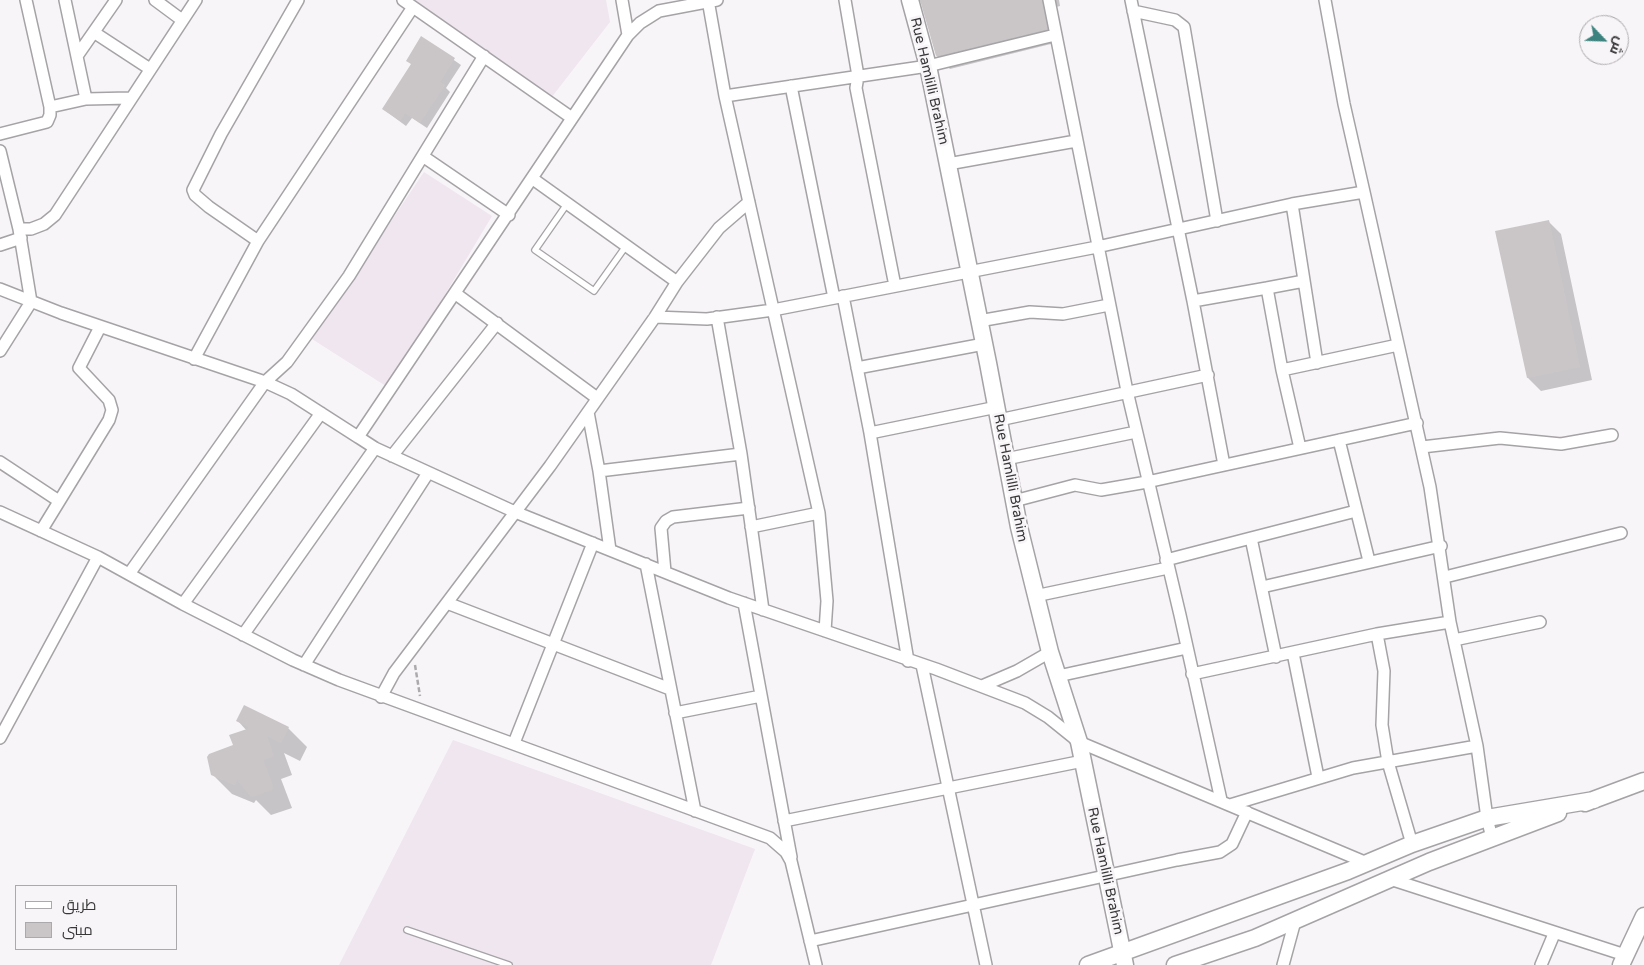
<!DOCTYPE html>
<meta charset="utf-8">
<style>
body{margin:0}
#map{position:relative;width:1644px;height:965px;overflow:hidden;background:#f8f5f8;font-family:"Varela Round",Cairo,sans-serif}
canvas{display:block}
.legend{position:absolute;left:15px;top:885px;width:162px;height:65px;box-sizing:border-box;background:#f8f5f8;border:1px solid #aca9ac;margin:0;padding:6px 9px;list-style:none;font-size:15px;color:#393839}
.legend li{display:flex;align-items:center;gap:10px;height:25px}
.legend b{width:25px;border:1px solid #aca9ac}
.north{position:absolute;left:1579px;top:15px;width:50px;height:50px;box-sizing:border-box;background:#f8f5f8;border:1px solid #aca9ac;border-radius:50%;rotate:114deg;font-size:14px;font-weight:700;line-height:20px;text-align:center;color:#393839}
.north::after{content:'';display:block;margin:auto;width:18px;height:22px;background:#3c837f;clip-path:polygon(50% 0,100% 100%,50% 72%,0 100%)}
</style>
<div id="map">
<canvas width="1644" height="965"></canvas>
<ul class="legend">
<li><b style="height:6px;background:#fff"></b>طريق</li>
<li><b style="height:14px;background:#cac6c8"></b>مبنى</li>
</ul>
<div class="north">ش</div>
</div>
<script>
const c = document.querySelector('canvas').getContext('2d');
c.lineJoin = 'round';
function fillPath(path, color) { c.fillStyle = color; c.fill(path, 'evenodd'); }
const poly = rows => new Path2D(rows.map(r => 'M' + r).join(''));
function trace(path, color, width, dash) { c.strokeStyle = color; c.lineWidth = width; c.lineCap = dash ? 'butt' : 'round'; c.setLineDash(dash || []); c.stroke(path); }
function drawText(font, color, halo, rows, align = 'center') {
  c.font = font + ' "Varela Round",sans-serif'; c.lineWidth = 5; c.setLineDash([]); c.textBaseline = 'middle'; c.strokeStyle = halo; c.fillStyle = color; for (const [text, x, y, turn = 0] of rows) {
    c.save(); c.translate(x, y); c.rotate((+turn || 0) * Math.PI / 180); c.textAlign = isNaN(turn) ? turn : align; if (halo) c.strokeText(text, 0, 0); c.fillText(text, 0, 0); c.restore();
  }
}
fillPath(poly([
 [409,0,606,0,610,22,551,98],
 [424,172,492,216,389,388,312,339],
 [453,740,755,849,711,965,339,965]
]), '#efe6ef');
fillPath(poly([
 [919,0,1059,0,1060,6,1056,7,1054,14,1059,42,950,69,937,56,922,3],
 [422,38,461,65,446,88,450,92,427,128,412,118,406,126,383,109,412,65],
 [1548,221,1561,234,1592,380,1541,391,1528,378,1497,232],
 [238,721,288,728,307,747,300,761,284,753,292,775,281,779,292,808,271,815,256,800,254,803,232,794,212,774,247,731]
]), '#0003');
fillPath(poly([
 [920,0,1042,0,1047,29,936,56],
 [421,36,455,58,440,82,445,85,420,123,405,113,400,121,382,109,411,64,406,61],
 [1549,220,1580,367,1527,378,1495,231],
 [244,705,289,727,281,743,267,736,274,756,263,760,274,789,251,797,237,780,235,785,211,775,207,757,209,754,233,745,229,735,250,728,236,721]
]), '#cac6c8');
const lane = poly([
 [567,204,535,250,594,291,626,246],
 [407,930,509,965]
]);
const street = poly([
 [26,0,50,107],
 [65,0,86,99],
 [155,0,182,20],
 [403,0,572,118],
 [622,0,628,35],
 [708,0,725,96,819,513],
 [717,0,659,11,640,23,628,35,358,437,375,448,515,512,729,598,936,669,1025,703,1048,717,1079,742,1367,863],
 [845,0,858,76,856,88,895,286],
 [1049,0,1127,391,1180,615,1221,800],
 [1131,0,1193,301,1267,288],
 [1325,0,1344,104,1364,192],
 [1133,11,1175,20,1184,27,1217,221],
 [95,33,150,69],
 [77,56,116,0],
 [791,86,834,298],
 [725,96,928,66,1055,35],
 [0,134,47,122,50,115,50,107,86,99,130,98],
 [0,151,19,229],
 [424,157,509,215],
 [948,164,1076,141],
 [533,179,677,282],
 [1292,204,1317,363],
 [258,241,209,207,195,195,193,190,221,134,298,0],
 [0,245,21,238],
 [0,289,61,313,265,382,291,394,358,437],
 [456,294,597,398],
 [843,296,870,433,908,661],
 [1193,301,1224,465],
 [655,317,707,319,773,310,1097,247,1292,204,1364,192,1430,487,1450,622],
 [717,317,741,454],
 [979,321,1030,312,1063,314,1109,305],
 [0,351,31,302,19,229,31,229,44,224,55,215,196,0],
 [194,359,258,241,413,7],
 [857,368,984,344],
 [1282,370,1267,288,1304,281],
 [588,412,599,471,610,550],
 [999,420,1208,375],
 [870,433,997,407],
 [1339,440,1369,561],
 [1422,447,1500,438,1561,444,1612,435],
 [1300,448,1282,370,1398,345],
 [392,456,497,323],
 [1006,459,1136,432],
 [0,462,59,501],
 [599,471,741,454,763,610],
 [1014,501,1075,485,1101,490,1147,482,1417,423],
 [0,512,98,557],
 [751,527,819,513,827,601,825,631],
 [41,531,109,420,112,410,109,400,79,368,100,327],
 [1251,538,1356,511],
 [1166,560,1251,538,1276,657],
 [646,564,695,811],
 [665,572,661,528,666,521,673,517,749,508],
 [129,574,265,382,287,362,349,276,484,56],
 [1445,577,1621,533],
 [1262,587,1441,546],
 [1035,596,1168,568],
 [447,603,670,689],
 [744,603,791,857],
 [183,604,321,413],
 [1377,634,1384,671,1382,725,1388,762,1412,844],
 [243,635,375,448],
 [1454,640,1540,622],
 [1293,653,1318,777],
 [304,665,428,473],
 [922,665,986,965],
 [1192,674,1377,634,1450,622,1477,746,1487,818,1492,838],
 [1058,676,1187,648],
 [982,686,1017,671,1050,652],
 [381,697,394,673,550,466,655,317,677,282,719,228,749,202],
 [675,713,761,696],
 [0,738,98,557,183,604,293,660,339,680,770,838,786,852,791,861,816,965],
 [514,743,593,543],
 [1230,805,1353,768,1477,746],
 [784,821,1083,761],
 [1390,879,1625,955],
 [810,941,1177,860,1220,852,1232,844,1247,812],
 [1283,965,1295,921],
 [1541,965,1554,934]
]);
const secondary = poly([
 [910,0,928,66,988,363,1019,527,1050,652,1079,742,1125,965],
 [1585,803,1644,781],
 [1088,965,1348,871,1412,844,1487,818,1594,800],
 [1175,965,1255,938,1429,862,1558,813],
 [1621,965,1644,916]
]);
trace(lane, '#a6a3a6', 8);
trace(street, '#a6a3a6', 14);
trace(secondary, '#a6a3a6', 19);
trace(poly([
 [415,665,420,696]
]), '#acaaac', 2.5, [5, 2.5]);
trace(lane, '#fff', 5.5);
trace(street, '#fff', 11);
trace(secondary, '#fff', 16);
drawText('14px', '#393839', '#f8f5f8', [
 ["Rue Hamlilli Brahim",929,81,77],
 ["Rue Hamlilli Brahim",1010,478,79],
 ["Rue Hamlilli Brahim",1105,871,78]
]);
</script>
